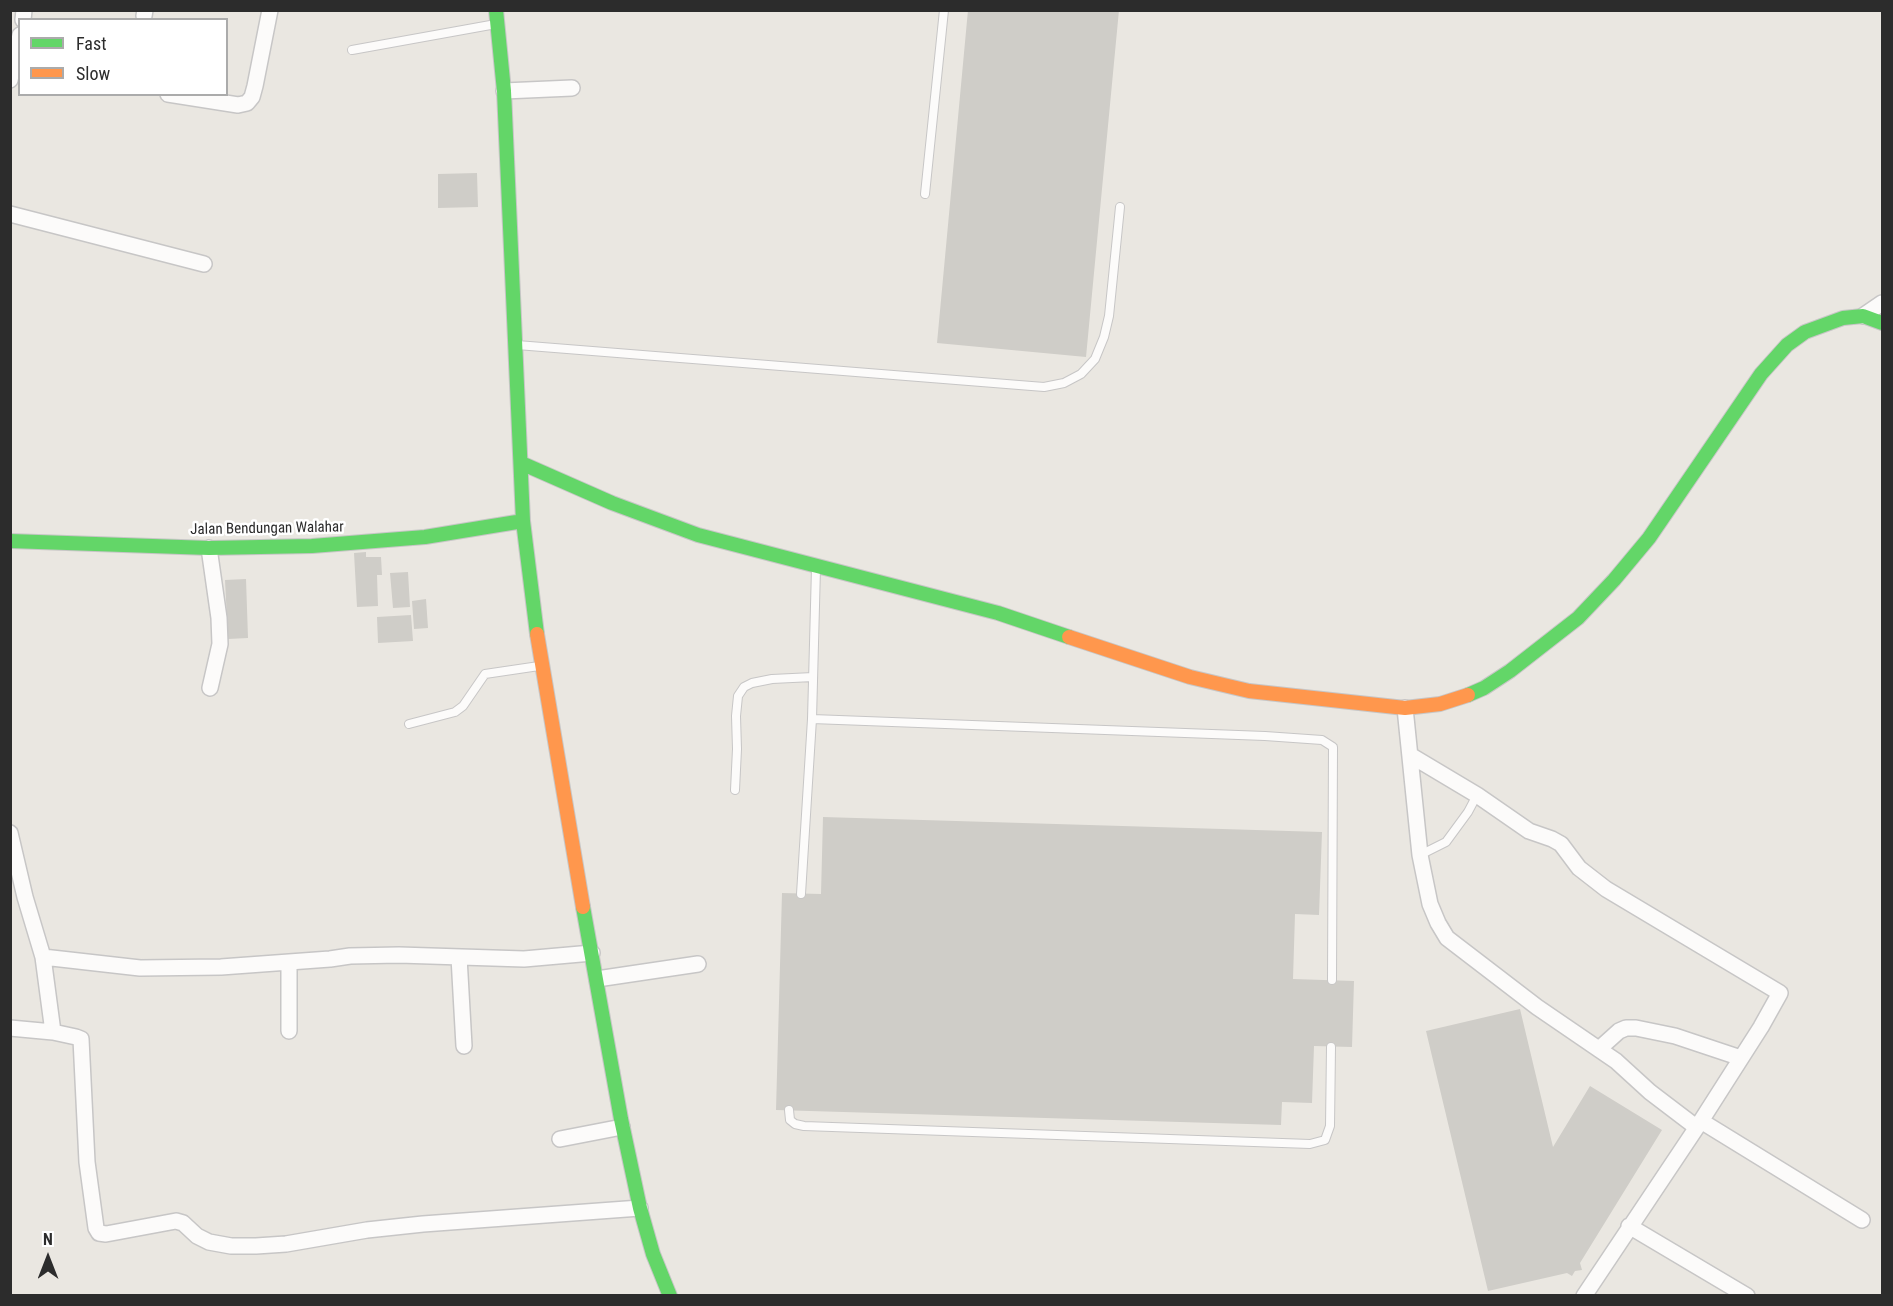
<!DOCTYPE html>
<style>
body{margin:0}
#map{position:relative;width:1893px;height:1306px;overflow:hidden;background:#eae7e1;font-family:"Roboto Condensed",sans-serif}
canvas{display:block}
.frame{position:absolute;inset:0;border:12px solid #2c2c2c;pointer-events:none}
.legend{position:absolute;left:18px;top:18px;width:210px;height:78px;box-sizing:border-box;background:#fff;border:2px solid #ababab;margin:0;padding:8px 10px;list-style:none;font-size:18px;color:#2c2c2c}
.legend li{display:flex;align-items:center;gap:12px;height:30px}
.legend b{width:30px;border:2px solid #ababab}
.north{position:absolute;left:18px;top:1228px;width:60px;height:60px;-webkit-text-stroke:4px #fff;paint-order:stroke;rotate:0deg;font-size:16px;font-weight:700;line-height:24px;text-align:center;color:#2c2c2c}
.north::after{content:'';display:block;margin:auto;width:21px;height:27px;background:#2c2c2c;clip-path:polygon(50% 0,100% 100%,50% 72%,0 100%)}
</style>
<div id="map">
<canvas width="1893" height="1306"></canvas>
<div class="frame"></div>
<ul class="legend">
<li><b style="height:8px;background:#63d668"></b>Fast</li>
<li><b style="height:8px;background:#ff974d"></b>Slow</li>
</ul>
<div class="north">N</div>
</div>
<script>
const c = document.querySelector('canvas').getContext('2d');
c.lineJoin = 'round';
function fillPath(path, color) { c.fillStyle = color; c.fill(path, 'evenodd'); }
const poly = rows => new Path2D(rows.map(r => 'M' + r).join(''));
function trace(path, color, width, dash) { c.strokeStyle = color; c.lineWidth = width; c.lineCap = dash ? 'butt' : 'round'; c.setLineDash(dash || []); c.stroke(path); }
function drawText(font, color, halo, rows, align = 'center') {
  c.font = font + ' "Roboto Condensed",sans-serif'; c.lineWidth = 5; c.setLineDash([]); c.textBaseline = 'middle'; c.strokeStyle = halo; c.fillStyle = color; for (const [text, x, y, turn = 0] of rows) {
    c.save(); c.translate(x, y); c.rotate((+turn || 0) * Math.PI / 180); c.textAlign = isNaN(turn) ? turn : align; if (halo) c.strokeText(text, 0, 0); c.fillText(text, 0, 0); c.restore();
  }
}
fillPath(poly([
 [968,10,1119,10,1086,357,937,343],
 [477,173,478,207,438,208,438,174],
 [366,552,366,557,381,557,382,575,377,575,378,606,357,607,354,553],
 [408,572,410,607,393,608,390,573],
 [246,579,248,638,228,639,225,580],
 [426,599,428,628,414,629,412,601],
 [411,615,413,641,378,643,377,617],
 [823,817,1322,832,1319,915,1295,914,1293,979,1354,981,1352,1047,1314,1046,1312,1103,1282,1102,1281,1125,776,1110,782,893,821,894],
 [1520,1009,1553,1147,1590,1086,1662,1130,1580,1263,1582,1270,1575,1271,1572,1276,1567,1273,1488,1291,1426,1031]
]), '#cfcdc8');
const lane = poly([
 [352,50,496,24],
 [925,194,944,10],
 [517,345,1044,387,1064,383,1081,374,1095,359,1104,337,1109,316,1120,207],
 [812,719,1265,736,1322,740,1333,747,1332,980],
 [409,724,455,712,463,706,485,674,539,666],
 [735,790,737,749,736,716,738,696,744,687,752,683,772,679,813,677],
 [1420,855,1446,842,1468,812,1477,795],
 [801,894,812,719,816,568],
 [789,1110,790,1120,795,1124,804,1126,1310,1144,1325,1140,1330,1126,1331,1047]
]);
const street = poly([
 [144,16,145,10],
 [23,20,24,10],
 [10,80,20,35],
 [504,91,572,88],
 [168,94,238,105,247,103,252,97,255,86,270,10],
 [10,214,204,264],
 [1863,316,1882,303],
 [209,548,219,618,220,644,210,688],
 [1405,708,1420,855,1430,904,1438,923,1447,938,1537,1007,1616,1061,1650,1092,1696,1127],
 [1410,755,1477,795,1529,831,1552,839,1561,844,1579,868,1606,889,1780,993,1761,1027,1701,1121,1584,1296],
 [10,833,25,897,43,957,53,1032],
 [43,957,140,968,221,967,330,959,350,956,399,955,524,959,592,953],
 [459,957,464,1046],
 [597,979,698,964],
 [10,1028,53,1032,76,1037,81,1039,87,1162,96,1228,99,1233,106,1234,176,1221,183,1223,197,1236,209,1242,231,1246,256,1246,286,1244,367,1230,423,1224,640,1208],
 [289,1031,289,962],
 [1599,1049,1619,1031,1626,1028,1636,1028,1675,1036,1741,1058],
 [1701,1121,1862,1220],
 [560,1139,622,1127],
 [1629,1226,1747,1296]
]);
const fast = poly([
 [496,10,504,91,523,521,537,634],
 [521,463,612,503,698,535,998,613,1069,637],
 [10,541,209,548,312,546,425,537,523,521],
 [1468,695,1484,688,1510,671,1578,618,1614,580,1649,538,1761,374,1787,345,1805,332,1843,318,1863,316,1882,323],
 [583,907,621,1119,640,1208,653,1254,670,1296]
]);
const slow = poly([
 [537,634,583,907],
 [1069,637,1190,677,1249,691,1405,708,1440,704,1468,695]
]);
trace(lane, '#c7c6c6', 10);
trace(street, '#c7c6c6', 18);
trace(fast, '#c7c6c6', 16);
trace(slow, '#c7c6c6', 16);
trace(lane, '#fcfbfa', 8);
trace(street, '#fcfbfa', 15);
trace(fast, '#63d668', 14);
trace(slow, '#ff974d', 14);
drawText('15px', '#2c2c2c', '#fff', [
 ["Jalan Bendungan Walahar",267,529,-1]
]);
</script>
